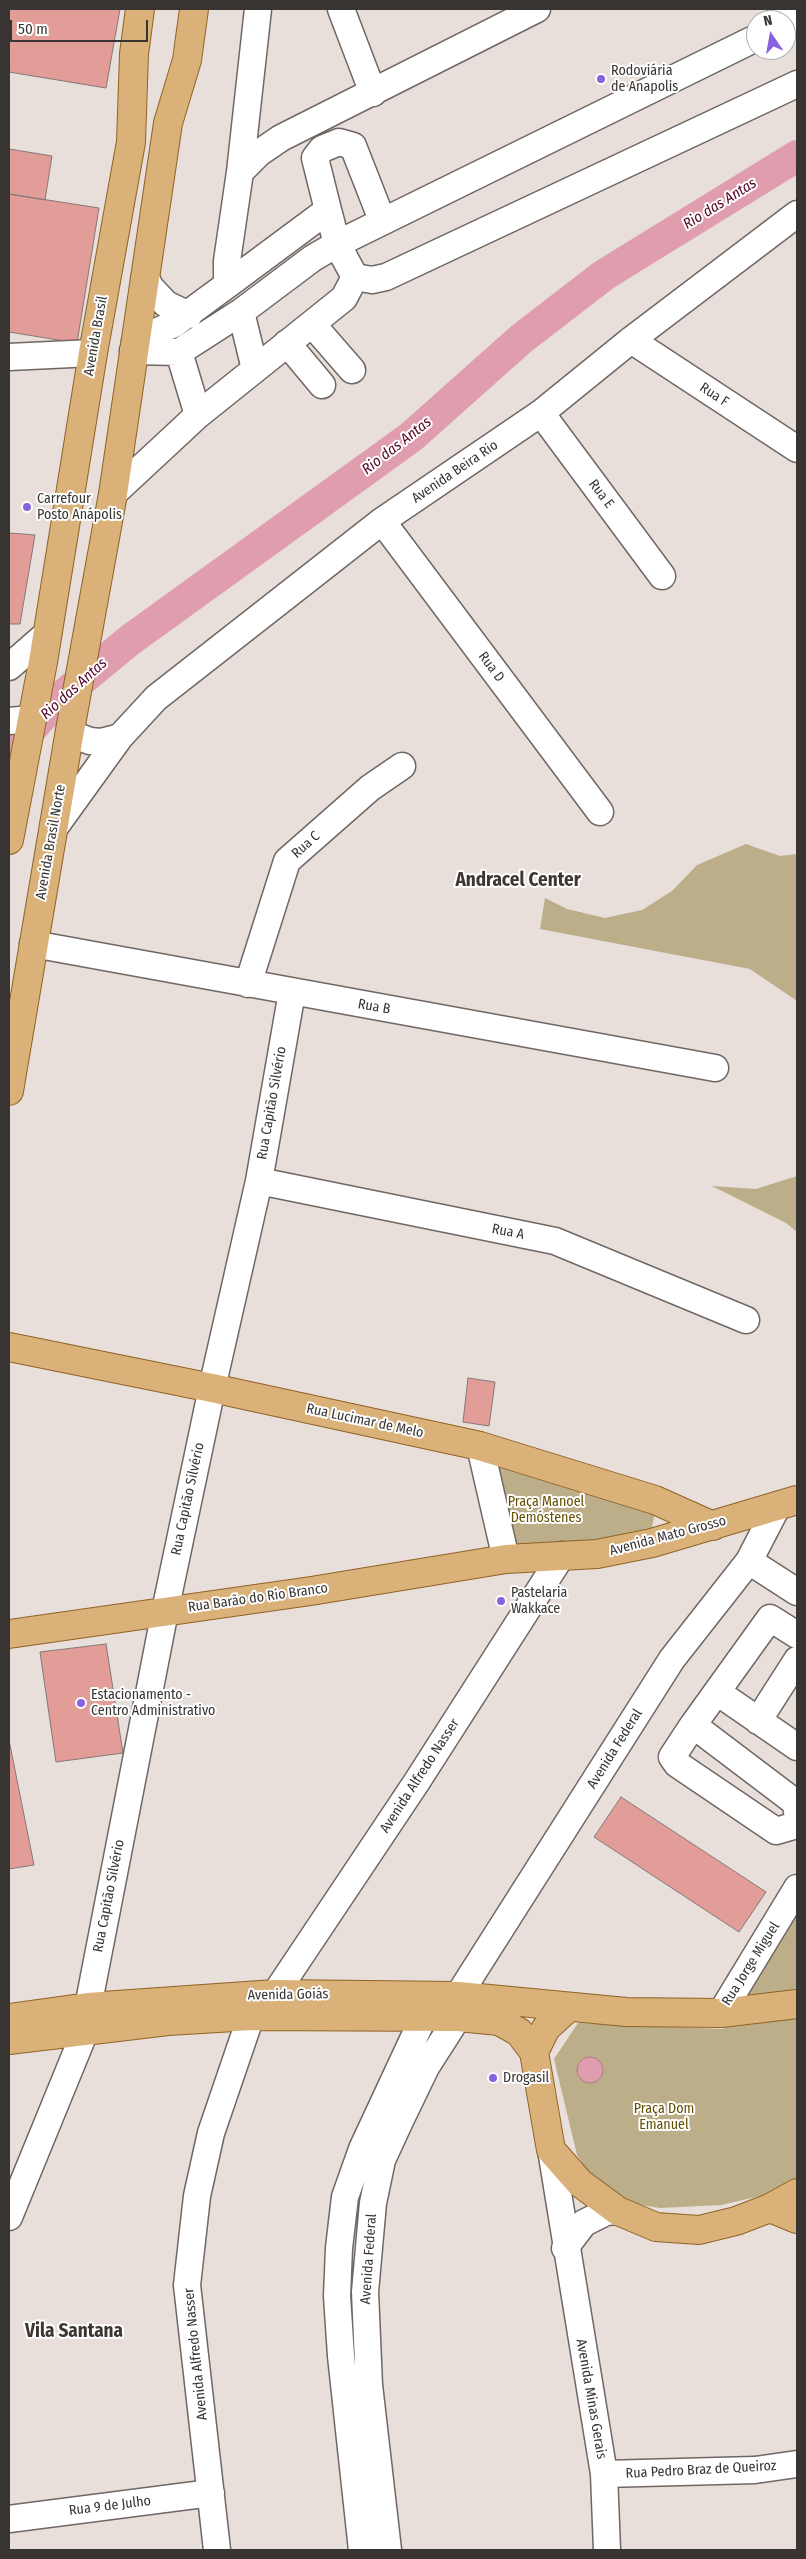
<!DOCTYPE html>
<meta charset="utf-8">
<style>
body{margin:0}
#map{position:relative;width:806px;height:2559px;overflow:hidden;background:#e8deda;font-family:"Fira Sans Condensed",sans-serif}
canvas{display:block}
.frame{position:absolute;inset:0;border:10px solid #373432;pointer-events:none}
.north{position:absolute;left:746px;top:10px;width:50px;height:50px;box-sizing:border-box;background:#fff;border:1px solid #afaead;border-radius:50%;rotate:348deg;font-size:14px;font-weight:700;line-height:20px;text-align:center;color:#373432}
.north::after{content:'';display:block;margin:auto;width:18px;height:22px;background:#8862dd;clip-path:polygon(50% 0,100% 100%,50% 72%,0 100%)}
.scale{position:absolute;left:10px;top:20px;width:138px;height:22px;box-sizing:border-box;border:2px solid #373432;border-top:0;padding-left:6px;font-size:15px;line-height:18px;white-space:nowrap;color:#373432;-webkit-text-stroke:4px #fff;paint-order:stroke}
</style>
<div id="map">
<canvas width="806" height="2559"></canvas>
<div class="frame"></div>
<div class="north">N</div>
<div class="scale">50 m</div>
</div>
<script>
const c = document.querySelector('canvas').getContext('2d');
c.lineJoin = 'round';
function fillPath(path, color) { c.fillStyle = color; c.fill(path, 'evenodd'); }
const poly = rows => new Path2D(rows.map(r => 'M' + r).join(''));
function trace(path, color, width, dash) { c.strokeStyle = color; c.lineWidth = width; c.lineCap = dash ? 'butt' : 'round'; c.setLineDash(dash || []); c.stroke(path); }
function drawText(font, color, halo, rows, align = 'center') {
  c.font = font + ' "Fira Sans Condensed",sans-serif'; c.lineWidth = 4; c.setLineDash([]); c.textBaseline = 'middle'; c.strokeStyle = halo; c.fillStyle = color; for (const [text, x, y, turn = 0] of rows) {
    c.save(); c.translate(x, y); c.rotate((+turn || 0) * Math.PI / 180); c.textAlign = isNaN(turn) ? turn : align; if (halo) c.strokeText(text, 0, 0); c.fillText(text, 0, 0); c.restore();
  }
}
fillPath(poly([
 [746,844,780,856,797,854,797,1001,750,969,540,929,545,898,567,909,605,918,642,910,672,891,697,865],
 [797,1176,797,1232,786,1223,712,1186,756,1189],
 [483,1451,656,1503,650,1541,519,1551],
 [797,1909,797,2179,769,2194,721,2205,660,2208,629,2203,595,2182,577,2155,554,2059,578,2023,723,2029]
]), '#bbae89');
const water = poly([
 '577 2070a13 13 0 1 1 26 0a13 13 0 1 1-26 0Z'
]);
fillPath(water, '#e09dae');
trace(water, '#ad7e89', 1);
trace(poly([
 [9,753,56,701,130,640,411,437,521,339,604,275,797,156]
]), '#e09dae', 32);
const building = poly([
 [9,9,120,9,106,88,9,72,9,9],
 [9,149,52,156,45,200,9,194,9,149],
 [9,194,99,208,77,343,9,332,9,194],
 [9,533,35,535,20,624,9,624,9,533],
 [468,1378,495,1382,489,1426,463,1422,468,1378],
 [106,1644,123,1753,56,1762,40,1652,106,1644],
 [9,1740,34,1865,9,1869,9,1740],
 [621,1797,766,1892,739,1932,594,1837,621,1797]
]);
fillPath(building, '#e29d98');
trace(building, '#827877', 1);
const minor = poly([
 [341,9,373,93],
 [781,9,785,17,797,20],
 [240,172,259,153,281,138,537,9],
 [145,276,150,287,166,304,189,315],
 [355,277,372,280,386,277,797,84],
 [355,277,337,244,328,210,315,158,322,149,339,142,353,146,382,220],
 [227,285,328,210],
 [241,312,255,369],
 [312,324,352,370],
 [631,340,797,449],
 [135,341,174,324,227,285,227,261,240,172,258,9],
 [287,343,322,385],
 [133,351,179,352,241,312,313,258,337,244,756,38],
 [179,352,198,415],
 [9,357,93,353],
 [541,413,662,576],
 [113,494,198,415,344,298,355,277],
 [382,521,600,812],
 [9,667,48,633],
 [9,721,31,719],
 [70,730,79,737,90,741,101,742,120,737],
 [55,827,120,737,156,698,382,521,541,413,631,340,797,214],
 [33,944,715,1068],
 [248,984,287,861,370,788,402,766],
 [259,1181,555,1241,746,1320],
 [480,1446,506,1559],
 [749,1561,797,1592],
 [717,1692,797,1747],
 [758,1721,797,1660],
 [693,1725,770,1618,797,1635],
 [797,1812,796,1803,693,1725,672,1757,677,1764,776,1831,797,1825],
 [275,1994,416,1783,562,1555],
 [458,1996,672,1659,749,1561,778,1505],
 [88,2007,165,1611,212,1388,259,1181,292,992],
 [721,2013,797,1888],
 [551,2150,604,2474,607,2550],
 [9,2217,86,2029],
 [565,2248,584,2223,606,2212,618,2211],
 [604,2474,755,2470,797,2464],
 [9,2519,211,2493],
 [217,2550,187,2285,197,2196,211,2133,251,2016],
 [362,2550,341,2356,337,2296,339,2248,345,2197,362,2149,424,2016],
 [388,2550,369,2385,365,2292,373,2203,382,2160,400,2121,426,2067,458,2017]
]);
const major = poly([
 [9,840,43,662,93,353,131,142,134,54,140,9],
 [9,1091,70,730,113,494,168,123,187,60,194,9],
 [9,1347,212,1388,480,1446,655,1500,713,1526],
 [9,1634,311,1591,506,1559,597,1554,652,1543,797,1500],
 [9,2018,88,2007,275,1994,458,1996,626,2012,721,2013,797,2004],
 [9,2040,168,2021,251,2016,458,2017,499,2021,519,2032,534,2052,551,2150,580,2183,618,2211,656,2227,699,2230,736,2221,770,2208,797,2193],
 [534,2052,546,2028,568,2008],
 [770,2208,797,2219]
]);
trace(minor, '#6f6763', 29);
trace(major, '#906326', 30);
trace(minor, '#fff', 26);
trace(major, '#d9b179', 28);
for (const [x, y, r, color] of [
 [601,79,5,"#8862dd"],
 [27,507,5,"#8862dd"],
 [501,1601,5,"#8862dd"],
 [81,1703,5,"#8862dd"],
 [493,2078,5,"#8862dd"]
]) { const dot = new Path2D(); dot.arc(x, y, r, 0, 2 * Math.PI); c.fillStyle = color; c.fill(dot); trace(dot, '#fff', 2); }
drawText('14px', '#373432', '#fff', [
 ["Rodoviária",611,71],
 ["de Anapolis",611,87],
 ["Carrefour",37,499],
 ["Posto Anápolis",37,515],
 ["Pastelaria",511,1593],
 ["Wakkace",511,1609],
 ["Estacionamento -",91,1695],
 ["Centro Administrativo",91,1711],
 ["Drogasil",503,2078]
], 'left');
drawText('14px', '#373432', '#fff', [
 ["Avenida Brasil",96,336,-80],
 ["Rua F",714,395,33],
 ["Avenida Beira Rio",455,472,-34],
 ["Rua E",601,494,53],
 ["Rua D",491,667,53],
 ["Avenida Brasil Norte",51,842,-80],
 ["Rua C",306,845,-42],
 ["Rua B",374,1007,10],
 ["Rua Capitão Silvério",272,1103,-80],
 ["Rua A",508,1232,11],
 ["Rua Lucimar de Melo",365,1421,12],
 ["Rua Capitão Silvério",188,1499,-78],
 ["Avenida Mato Grosso",668,1536,-15],
 ["Rua Barão do Rio Branco",258,1598,-8],
 ["Avenida Federal",615,1749,-58],
 ["Avenida Alfredo Nasser",420,1776,-57],
 ["Rua Capitão Silvério",109,1896,-79],
 ["Rua Jorge Miguel",751,1964,-58],
 ["Avenida Goiás",288,1995,-1],
 ["Avenida Federal",369,2259,-86],
 ["Avenida Alfredo Nasser",196,2354,-96],
 ["Avenida Minas Gerais",591,2399,80],
 ["Rua Pedro Braz de Queiroz",701,2470,-3],
 ["Rua 9 de Julho",110,2506,-7]
]);
drawText('14px', '#634f00', '#fff', [
 ["Praça Manoel",546,1502],
 ["Demóstenes",546,1518],
 ["Praça Dom",664,2109],
 ["Emanuel",664,2125]
]);
drawText('italic 15px', '#530326', '#fff', [
 ["Rio das Antas",720,204,-32],
 ["Rio das Antas",397,446,-38],
 ["Rio das Antas",74,689,-42]
]);
drawText('bold 19px', '#3d3632', '#fff', [
 ["Andracel Center",518,881],
 ["Vila Santana",74,2332]
]);
</script>
